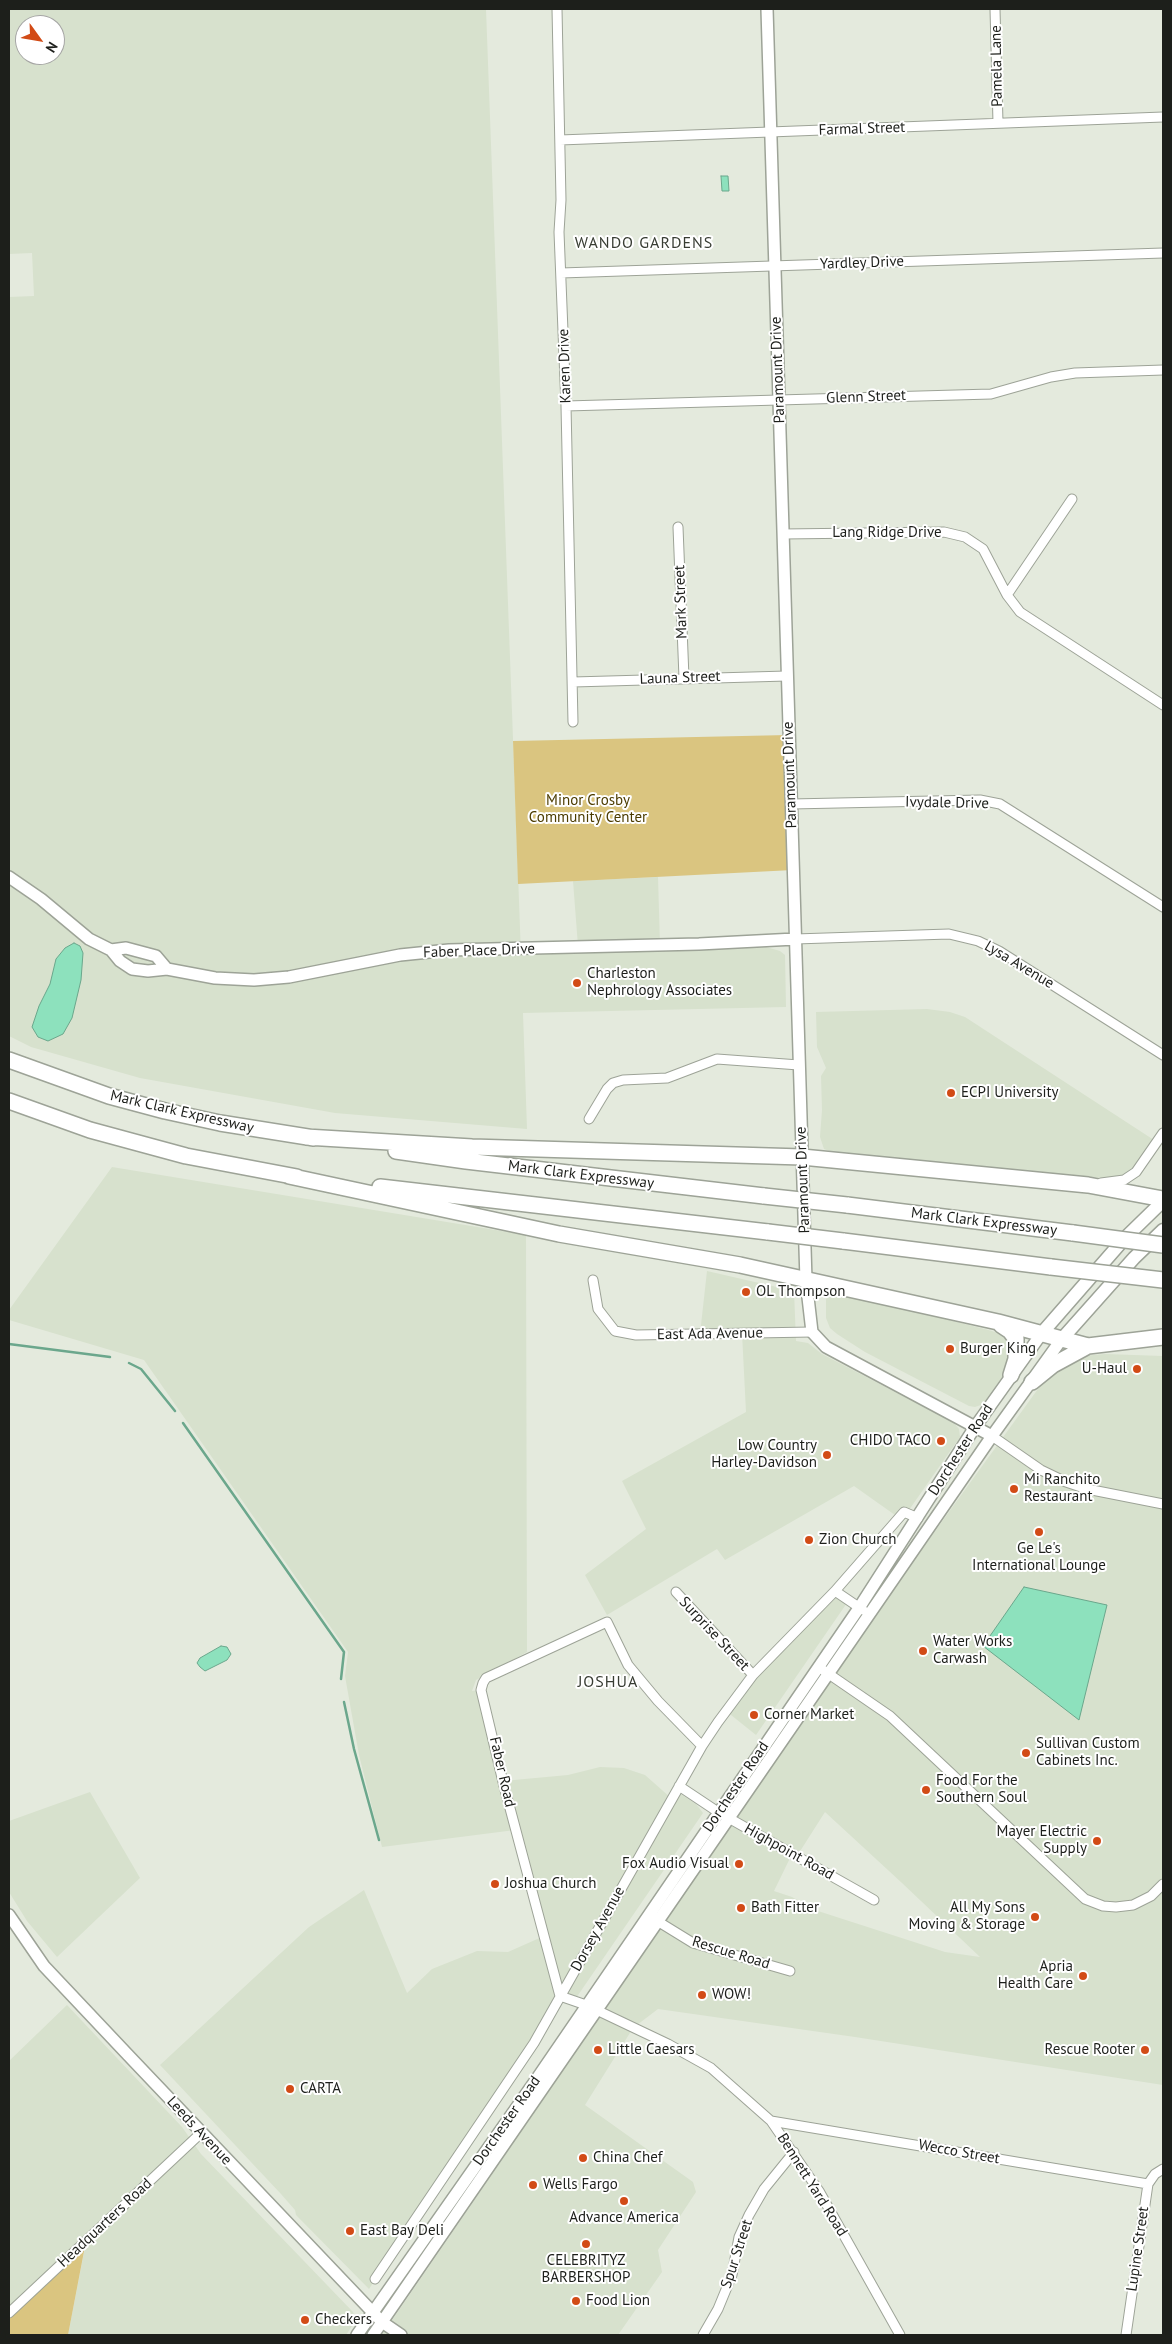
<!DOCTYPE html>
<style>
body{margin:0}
#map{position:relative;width:1172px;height:2344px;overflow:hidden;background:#e4eadd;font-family:"PT Sans",sans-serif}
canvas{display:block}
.frame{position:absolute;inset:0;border:10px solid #1d1f1b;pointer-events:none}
.north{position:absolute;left:15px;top:15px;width:50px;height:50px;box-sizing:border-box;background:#fff;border:1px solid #a5a5a4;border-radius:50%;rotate:122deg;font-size:14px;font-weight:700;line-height:20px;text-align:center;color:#1d1f1b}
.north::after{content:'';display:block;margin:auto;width:18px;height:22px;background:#d24b16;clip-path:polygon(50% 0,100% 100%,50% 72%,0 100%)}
</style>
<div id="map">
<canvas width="1172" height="2344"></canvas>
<div class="frame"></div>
<div class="north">N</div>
</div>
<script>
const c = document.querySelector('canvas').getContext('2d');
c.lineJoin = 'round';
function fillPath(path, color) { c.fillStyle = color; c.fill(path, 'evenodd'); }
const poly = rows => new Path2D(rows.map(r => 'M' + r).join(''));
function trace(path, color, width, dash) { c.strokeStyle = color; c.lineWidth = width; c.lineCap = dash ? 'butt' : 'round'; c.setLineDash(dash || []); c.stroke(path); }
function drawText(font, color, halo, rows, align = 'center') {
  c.font = font + ' "PT Sans",sans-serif'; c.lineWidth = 4; c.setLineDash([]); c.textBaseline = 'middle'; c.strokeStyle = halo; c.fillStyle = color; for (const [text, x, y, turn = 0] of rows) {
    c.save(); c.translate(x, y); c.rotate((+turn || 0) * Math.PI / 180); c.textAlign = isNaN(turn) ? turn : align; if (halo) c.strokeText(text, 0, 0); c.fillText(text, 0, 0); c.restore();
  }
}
fillPath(poly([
 [9,9,486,9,521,955,766,947,780,951,785,955,786,1007,523,1013,527,1129,335,1113,140,1078,31,1047,9,1036,9,297,34,296,32,253,9,254],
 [25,25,55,25,55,55,25,55],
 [658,877,660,945,578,946,573,881],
 [927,1009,950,1012,965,1017,1157,1142,1124,1180,832,1152,824,1149,820,1137,822,1110,821,1076,826,1068,817,1047,816,1012],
 [112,1167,526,1235,527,1652,476,1680,472,1691,481,1690,503,1781,568,1775,600,1767,624,1768,645,1775,671,1798,676,1791,696,1804,703,1813,574,2001,561,1996,534,2043,369,2289,296,2215,295,2210,281,2194,160,2065,309,1927,364,1890,407,1993,432,1969,477,1951,508,1952,544,1936,515,1830,382,1847,359,1755,345,1676,348,1652,144,1360,9,1320,9,1310],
 [707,1271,794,1291,796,1341,808,1343,822,1354,953,1422,959,1429,960,1437,902,1520,854,1486,725,1560,717,1549,607,1615,585,1575,646,1529,622,1481,746,1412,742,1333,700,1334],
 [837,1293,845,1293,992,1331,1005,1336,1010,1342,1009,1367,984,1404,975,1407,969,1406,865,1352,837,1334,830,1328,826,1318,826,1299],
 [1105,1354,1163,1356,1163,2085,855,2037,658,2009,633,2028,585,2105,693,2182,696,2192,658,2250,662,2272,618,2335,382,2335,891,1592,1043,1382,1071,1357],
 [825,1812,902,1883,980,1957,945,1952,818,1911,792,1897,774,1891,792,1854,797,1856],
 [835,1591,849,1600,756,1735,726,1711],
 [90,1792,140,1878,57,1957,27,1921,9,1892,9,1821],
 [67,2005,182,2127,201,2154,353,2312,356,2320,346,2335,68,2335,86,2242,9,2313,9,2061]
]), '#d7e1cd');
fillPath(poly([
 [788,735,793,870,518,884,513,741],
 [86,2241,68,2335,9,2335,9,2313]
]), '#dac580');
const water = poly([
 [721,176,728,176,729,191,722,191,721,176],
 [74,943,80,946,83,953,81,980,72,1018,63,1034,48,1041,38,1037,32,1027,39,1006,50,984,56,959,65,948,74,943],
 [1024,1587,1107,1605,1079,1720,983,1646,1024,1587],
 [221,1646,227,1647,231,1654,227,1660,205,1671,200,1667,197,1663,200,1658,221,1646]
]);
fillPath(water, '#8de1bd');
trace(water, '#6ba78c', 1);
trace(poly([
 [9,1344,110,1357],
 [129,1363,141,1369,175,1411],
 [183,1423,344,1652,341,1679],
 [344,1702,354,1749,379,1840]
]), '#6ba78c', 2.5);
const street = poly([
 [557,9,561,200,559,232,566,406,573,722],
 [995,9,998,123],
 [560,140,1163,117],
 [561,273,1163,253],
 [566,406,991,394,1051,377,1075,373,1163,370],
 [678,527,684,678],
 [783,534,944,532,965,537,983,549,1007,595,1020,612,1163,705],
 [1007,595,1072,499],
 [573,682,787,676],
 [791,804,980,800,1000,804,1163,907],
 [795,939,949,934,978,941,999,951,1163,1055],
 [589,1119,607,1089,613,1083,623,1080,667,1078,717,1059,799,1065],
 [1101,1183,1124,1180,1136,1172,1163,1133],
 [593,1280,598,1309,615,1331,636,1335,812,1332],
 [992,1436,1041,1470,1066,1482,1087,1489,1163,1504],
 [835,1591,904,1512,918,1518],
 [676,1592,753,1675],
 [823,1670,890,1716,1085,1899,1103,1906,1116,1907,1133,1905,1151,1896,1163,1884],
 [679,1786,718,1812,874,1900],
 [654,1919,693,1943,790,1971],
 [560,1996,503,1782,481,1690,483,1683,486,1678,607,1622,628,1665,658,1701,702,1746],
 [560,1996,586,2005,668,2044,711,2068,771,2121,819,2191,900,2335],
 [771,2121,1148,2184],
 [375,2279,534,2043,702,1746,718,1722,753,1675,835,1591,863,1610],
 [9,2313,201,2133],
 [703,2335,718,2309,732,2275,739,2237,749,2215,764,2189,794,2152],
 [1126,2335,1148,2184,1155,2174,1163,2169]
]);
const secondary = poly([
 [767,9,806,1280,812,1332,826,1347,992,1436],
 [9,877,41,899,89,939,111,950,120,961,132,969,148,971,167,969,215,978,254,980,289,977,400,955,449,950,699,944,795,939],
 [111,950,126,948,156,956,167,969],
 [9,1915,44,1966,128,2055,382,2322,401,2335],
 [357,2335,536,2080,859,1608,975,1427,1042,1333],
 [373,2335,992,1436,1061,1340]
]);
const primary = poly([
 [1042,1333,1124,1239,1163,1201],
 [1061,1340,1134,1258,1163,1230]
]);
const highway = poly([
 [9,1060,109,1096,165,1111,220,1123,314,1138],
 [9,1101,90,1130,186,1156,297,1177],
 [306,1137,472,1147,802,1157,1088,1185,1163,1199],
 [396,1151,466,1161,764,1196],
 [289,1176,559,1234,740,1265,998,1322,1088,1346,1163,1337],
 [380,1187,768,1232],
 [847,1205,1073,1233],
 [843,1241,1051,1267],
 [1001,1325,1010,1331,1016,1339,1016,1359,1011,1375],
 [1032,1382,1053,1365,1088,1346]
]);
trace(street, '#9da397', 11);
trace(secondary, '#9da397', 14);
trace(primary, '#9da397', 15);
trace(highway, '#9da397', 18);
trace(street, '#fff', 9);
trace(secondary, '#fff', 11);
trace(primary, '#fff', 12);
trace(highway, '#fff', 15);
const highwayBridge = poly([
 [764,1196,847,1205],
 [768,1232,843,1241],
 [1073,1233,1163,1245],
 [1051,1267,1163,1280]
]);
trace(highwayBridge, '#9da397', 18, []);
trace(highwayBridge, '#fff', 15);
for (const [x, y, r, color] of [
 [577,983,5,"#d24b16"],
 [951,1093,5,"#d24b16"],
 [746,1292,5,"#d24b16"],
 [950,1349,5,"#d24b16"],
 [1137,1369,5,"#d24b16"],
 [941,1441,5,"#d24b16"],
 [827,1455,5,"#d24b16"],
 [1014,1489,5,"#d24b16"],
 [1039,1532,5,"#d24b16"],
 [809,1540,5,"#d24b16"],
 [923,1651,5,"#d24b16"],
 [754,1715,5,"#d24b16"],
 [1026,1753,5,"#d24b16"],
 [926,1790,5,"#d24b16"],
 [1097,1841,5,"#d24b16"],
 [739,1864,5,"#d24b16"],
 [495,1884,5,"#d24b16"],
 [741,1908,5,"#d24b16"],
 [1035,1917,5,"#d24b16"],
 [1083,1976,5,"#d24b16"],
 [702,1995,5,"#d24b16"],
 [598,2050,5,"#d24b16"],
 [1145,2050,5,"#d24b16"],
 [290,2089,5,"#d24b16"],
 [583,2158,5,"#d24b16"],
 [533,2185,5,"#d24b16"],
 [624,2201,5,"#d24b16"],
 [350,2231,5,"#d24b16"],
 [586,2244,5,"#d24b16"],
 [576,2301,5,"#d24b16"],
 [305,2320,5,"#d24b16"]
]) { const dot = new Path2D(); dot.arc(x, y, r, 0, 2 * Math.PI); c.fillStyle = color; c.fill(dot); trace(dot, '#fff', 2); }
drawText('15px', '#1d1f1b', '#fff', [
 ["Pamela Lane",997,66,-91],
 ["Farmal Street",862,129,-2],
 ["Yardley Drive",862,263,-2],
 ["Karen Drive",565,366,-92],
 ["Paramount Drive",778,370,-92],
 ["Glenn Street",866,397,-2],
 ["Lang Ridge Drive",887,533],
 ["Mark Street",681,602,-92],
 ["Launa Street",680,678,-2],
 ["Paramount Drive",790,775,-92],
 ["Ivydale Drive",947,803,1],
 ["Faber Place Drive",479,951,-2],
 ["Lysa Avenue",1019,965,31],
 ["Mark Clark Expressway",182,1112,13],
 ["Mark Clark Expressway",581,1175,7],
 ["Paramount Drive",803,1180,-92],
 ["Mark Clark Expressway",984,1222,7],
 ["East Ada Avenue",710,1334,-1],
 ["Dorchester Road",961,1450,-57],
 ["Surprise Street",714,1634,47],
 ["Faber Road",502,1772,77],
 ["Dorchester Road",736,1787,-56],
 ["Highpoint Road",789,1852,29],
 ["Dorsey Avenue",598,1929,-61],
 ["Rescue Road",731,1953,17],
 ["Dorchester Road",507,2121,-55],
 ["Leeds Avenue",199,2131,47],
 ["Wecco Street",959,2152,10],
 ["Bennett Yard Road",812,2185,58],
 ["Headquarters Road",105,2223,-43],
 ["Lupine Street",1138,2249,-82],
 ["Spur Street",737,2254,-72]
]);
drawText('15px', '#4c3c00', '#fff', [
 ["Minor Crosby",588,801],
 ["Community Center",588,818]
]);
drawText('15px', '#1d1f1b', '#fff', [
 ["Charleston",587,974],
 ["Nephrology Associates",587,991],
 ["ECPI University",961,1093],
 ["OL Thompson",756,1292],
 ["Burger King",960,1349],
 ["U-Haul",1127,1369,"right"],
 ["CHIDO TACO",931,1441,"right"],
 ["Low Country",817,1446,"right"],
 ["Harley-Davidson",817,1463,"right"],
 ["Mi Ranchito",1024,1480],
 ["Restaurant",1024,1497],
 ["Zion Church",819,1540],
 ["Ge Le's",1039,1549,"center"],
 ["International Lounge",1039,1566,"center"],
 ["Water Works",933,1642],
 ["Carwash",933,1659],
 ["Corner Market",764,1715],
 ["Sullivan Custom",1036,1744],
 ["Cabinets Inc.",1036,1761],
 ["Food For the",936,1781],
 ["Southern Soul",936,1798],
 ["Mayer Electric",1087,1832,"right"],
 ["Supply",1087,1849,"right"],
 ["Fox Audio Visual",729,1864,"right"],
 ["Joshua Church",505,1884],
 ["Bath Fitter",751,1908],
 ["All My Sons",1025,1908,"right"],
 ["Moving & Storage",1025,1925,"right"],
 ["Apria",1073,1967,"right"],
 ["Health Care",1073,1984,"right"],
 ["WOW!",712,1995],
 ["Little Caesars",608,2050],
 ["Rescue Rooter",1135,2050,"right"],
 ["CARTA",300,2089],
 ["China Chef",593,2158],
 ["Wells Fargo",543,2185],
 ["Advance America",624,2218,"center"],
 ["East Bay Deli",360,2231],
 ["CELEBRITYZ",586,2261,"center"],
 ["BARBERSHOP",586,2278,"center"],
 ["Food Lion",586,2301],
 ["Checkers",315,2320]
], 'left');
c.letterSpacing = '1px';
drawText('16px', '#383d33', '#fff', [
 ["WANDO GARDENS",644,243],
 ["JOSHUA",608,1682]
]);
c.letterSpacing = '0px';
</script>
